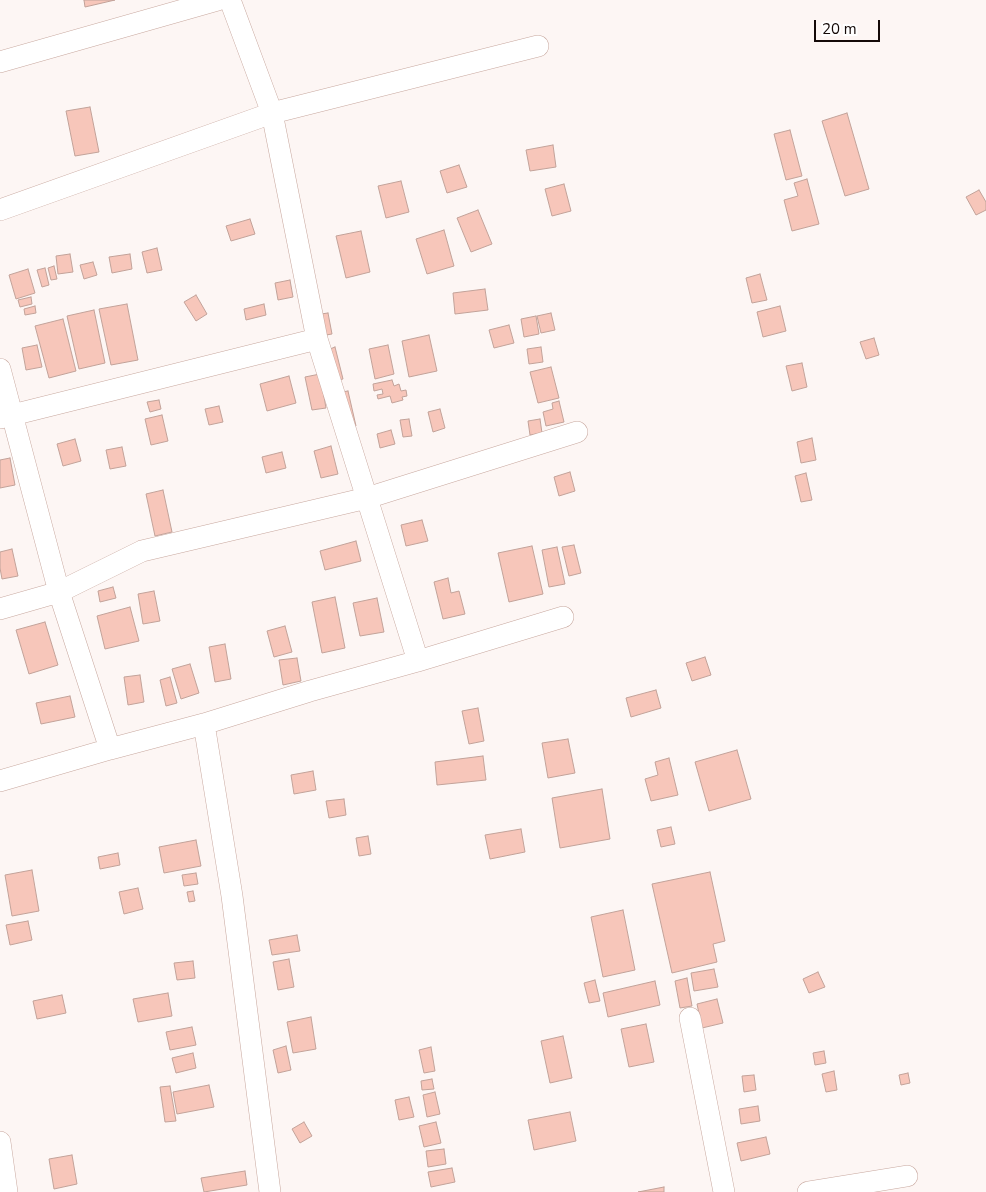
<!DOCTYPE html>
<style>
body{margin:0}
#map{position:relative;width:986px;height:1192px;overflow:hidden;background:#fdf6f4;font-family:"Nunito Sans",sans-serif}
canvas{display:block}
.scale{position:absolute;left:814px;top:20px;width:66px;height:22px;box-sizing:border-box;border:2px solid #140907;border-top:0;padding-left:6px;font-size:15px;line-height:18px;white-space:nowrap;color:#140907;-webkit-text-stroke:4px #fff;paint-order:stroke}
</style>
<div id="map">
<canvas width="986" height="1192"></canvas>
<div class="scale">20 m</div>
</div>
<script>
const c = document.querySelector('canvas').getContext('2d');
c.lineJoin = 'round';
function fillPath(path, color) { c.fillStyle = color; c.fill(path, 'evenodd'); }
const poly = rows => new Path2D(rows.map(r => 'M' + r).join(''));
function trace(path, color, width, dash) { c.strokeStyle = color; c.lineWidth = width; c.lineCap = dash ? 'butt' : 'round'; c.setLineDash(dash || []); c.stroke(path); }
const building = poly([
 [84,0,115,0,85,7,84,0],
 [90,107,99,152,75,156,66,111,90,107],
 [847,113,869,189,845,196,822,121,847,113],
 [790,130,802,176,786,180,774,134,790,130],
 [553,145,556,167,530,171,526,150,553,145],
 [459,165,467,187,447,193,440,171,459,165],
 [807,179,819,224,792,231,784,200,798,196,794,183,807,179],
 [401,181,409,212,386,218,378,186,401,181],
 [564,184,571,211,552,216,545,189,564,184],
 [979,190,986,202,986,210,976,215,966,197,979,190],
 [478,210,492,244,471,252,457,218,478,210],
 [250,219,255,234,231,241,226,226,250,219],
 [444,230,454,266,427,274,416,239,444,230],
 [361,231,370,272,346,278,336,236,361,231],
 [157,248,162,270,147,273,142,252,157,248],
 [70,254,73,272,58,274,56,256,70,254],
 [130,254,132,269,112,273,109,257,130,254],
 [93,262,97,275,84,279,80,265,93,262],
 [54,266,57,279,51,280,48,268,54,266],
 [45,268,49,285,42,287,37,270,45,268],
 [28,269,35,293,16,299,9,275,28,269],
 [760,274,767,300,752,303,746,278,760,274],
 [290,280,293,297,278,300,275,283,290,280],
 [485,289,488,310,455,314,453,293,485,289],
 [196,295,207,314,196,321,184,302,196,295],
 [31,297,32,304,20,307,18,300,31,297],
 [127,304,138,360,111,365,99,309,127,304],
 [264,304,266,315,246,320,244,309,264,304],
 [35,306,36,313,25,315,24,309,35,306],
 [780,306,786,331,763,337,757,312,780,306],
 [94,310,105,363,79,369,67,316,94,310],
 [328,313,332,334,326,335,321,314,328,313],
 [551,313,555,330,541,333,537,316,551,313],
 [536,316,539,334,524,337,521,319,536,316],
 [63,319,76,371,49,378,35,326,63,319],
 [509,325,514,343,494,348,489,330,509,325],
 [429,335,437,371,409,377,402,341,429,335],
 [874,338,879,355,866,359,860,342,874,338],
 [37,345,42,367,26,370,22,348,37,345],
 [388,345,394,374,375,379,369,349,388,345],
 [335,347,343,379,338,380,330,349,335,347],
 [541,347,543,362,529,364,527,349,541,347],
 [802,363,807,387,792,391,786,366,802,363],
 [551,367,559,398,538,403,530,372,551,367],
 [320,374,326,408,312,410,305,377,320,374],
 [289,376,296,403,267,411,260,384,289,376],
 [392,380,394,386,399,384,401,391,406,390,407,396,402,397,403,400,392,403,390,396,378,399,377,395,383,394,382,389,374,391,373,384,392,380],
 [348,391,356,426,350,428,342,392,348,391],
 [159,400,161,409,150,412,147,402,159,400],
 [559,401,564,422,546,426,543,412,553,409,552,403,559,401],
 [219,406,223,422,209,425,205,409,219,406],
 [440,409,445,428,433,432,428,412,440,409],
 [162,415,168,441,151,445,145,419,162,415],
 [409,419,412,436,403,437,400,420,409,419],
 [540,419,542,433,530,435,528,421,540,419],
 [391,430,395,444,380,448,377,434,391,430],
 [812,438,816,460,801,463,797,442,812,438],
 [75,439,81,461,63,466,57,444,75,439],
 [331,446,338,474,321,478,314,451,331,446],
 [122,447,126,466,110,469,106,450,122,447],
 [282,452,286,468,266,473,262,457,282,452],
 [10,458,15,485,0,488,0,460,10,458],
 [570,472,575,491,559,496,554,477,570,472],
 [806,473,812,500,801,502,795,476,806,473],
 [163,490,172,532,155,536,146,494,163,490],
 [422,520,428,541,406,546,401,525,422,520],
 [356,541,361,561,325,570,320,551,356,541],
 [574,545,581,573,569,576,562,547,574,545],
 [532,546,543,594,509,602,498,553,532,546],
 [557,547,565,584,549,587,542,550,557,547],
 [12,549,18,576,2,579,0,568,0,552,12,549],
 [448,578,451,593,459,591,465,614,443,619,434,582,448,578],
 [113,587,116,598,100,602,98,591,113,587],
 [154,591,160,621,143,624,138,594,154,591],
 [335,597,345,648,322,653,312,602,335,597],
 [377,598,384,632,360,636,353,603,377,598],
 [130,607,139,641,105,649,97,616,130,607],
 [45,622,58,665,29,674,16,630,45,622],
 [285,626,292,652,274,657,267,631,285,626],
 [225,644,231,679,215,682,209,647,225,644],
 [705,657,711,675,692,681,686,663,705,657],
 [297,658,301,681,283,685,279,660,297,658],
 [190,664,199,693,181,699,172,669,190,664],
 [140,675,144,702,128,705,124,677,140,675],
 [170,677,177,703,166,706,160,680,170,677],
 [656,690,661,708,631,717,626,698,656,690],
 [70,696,75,717,41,724,36,703,70,696],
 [478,708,484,741,469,744,462,711,478,708],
 [568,739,575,773,548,778,542,743,568,739],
 [737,750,751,799,709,811,695,762,737,750],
 [483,756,486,780,437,785,435,762,483,756],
 [669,758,678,795,651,801,645,779,658,775,655,762,669,758],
 [313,771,316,790,294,794,291,775,313,771],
 [602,789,610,839,560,848,552,798,602,789],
 [344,799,346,815,329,818,326,801,344,799],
 [671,827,675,844,661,847,657,830,671,827],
 [521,829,525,852,490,859,485,835,521,829],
 [368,836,371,854,359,856,356,838,368,836],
 [196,840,201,866,164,873,159,847,196,840],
 [118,853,120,865,100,869,98,857,118,853],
 [32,870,39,911,12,916,5,875,32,870],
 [710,872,725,941,713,944,717,962,672,973,652,884,710,872],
 [196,873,198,884,184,886,182,875,196,873],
 [138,888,143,909,124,914,119,892,138,888],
 [193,891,195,901,189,902,187,892,193,891],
 [623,910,635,970,603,977,591,917,623,910],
 [28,921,32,940,10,945,6,925,28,921],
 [297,935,300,951,272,955,269,940,297,935],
 [289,959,294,987,278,990,273,962,289,959],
 [193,961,195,978,177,980,174,963,193,961],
 [714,969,718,987,694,991,691,973,714,969],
 [818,972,825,987,809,993,803,979,818,972],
 [687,978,692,1006,680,1008,675,981,687,978],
 [595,980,600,1001,589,1003,584,983,595,980],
 [655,981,660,1005,608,1017,603,993,655,981],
 [168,993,172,1016,138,1022,133,999,168,993],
 [62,995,66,1013,37,1019,33,1001,62,995],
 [717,999,723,1023,702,1028,697,1004,717,999],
 [311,1017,316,1049,293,1053,287,1022,311,1017],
 [646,1024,654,1062,629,1067,621,1029,646,1024],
 [192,1027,196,1045,170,1050,166,1032,192,1027],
 [563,1036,572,1078,550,1083,541,1041,563,1036],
 [286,1046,291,1070,278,1073,273,1050,286,1046],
 [431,1047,435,1071,424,1073,419,1050,431,1047],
 [824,1051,826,1063,815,1065,813,1053,824,1051],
 [193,1053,196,1068,176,1073,172,1058,193,1053],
 [834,1071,837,1090,826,1092,822,1074,834,1071],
 [908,1073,910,1083,901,1085,899,1075,908,1073],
 [754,1075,756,1090,744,1092,742,1076,754,1075],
 [432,1079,434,1089,422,1090,421,1081,432,1079],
 [209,1085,214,1107,177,1114,173,1092,209,1085],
 [170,1086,176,1121,165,1122,160,1087,170,1086],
 [435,1092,440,1114,427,1117,423,1095,435,1092],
 [409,1097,414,1117,399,1120,395,1100,409,1097],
 [758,1106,760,1121,741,1124,739,1109,758,1106],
 [570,1112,576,1141,534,1150,528,1120,570,1112],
 [304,1122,312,1136,300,1143,292,1129,304,1122],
 [436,1122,441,1143,424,1147,419,1126,436,1122],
 [766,1137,770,1154,741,1161,737,1143,766,1137],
 [444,1149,446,1164,428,1167,426,1151,444,1149],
 [72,1155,77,1184,54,1189,49,1159,72,1155],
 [452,1168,455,1182,431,1187,428,1172,452,1168],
 [245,1171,247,1185,204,1192,201,1178,245,1171],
 [664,1187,664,1192,638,1192,664,1187]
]);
fillPath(building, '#f7c6ba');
trace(building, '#c2a299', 1);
const minor = poly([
 [230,0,272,113,317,339,418,661],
 [0,62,218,0],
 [0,210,272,113,538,46],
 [0,369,59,592,110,749],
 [0,418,317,339],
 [0,609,59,592,142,551,367,498,577,432],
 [204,724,232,896,270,1192],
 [0,781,110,749,204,724,310,691,418,661,563,617],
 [690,1018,724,1192],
 [0,1142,7,1192],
 [808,1192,907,1176]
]);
trace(minor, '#c8a89f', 22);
trace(minor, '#fff', 21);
</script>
